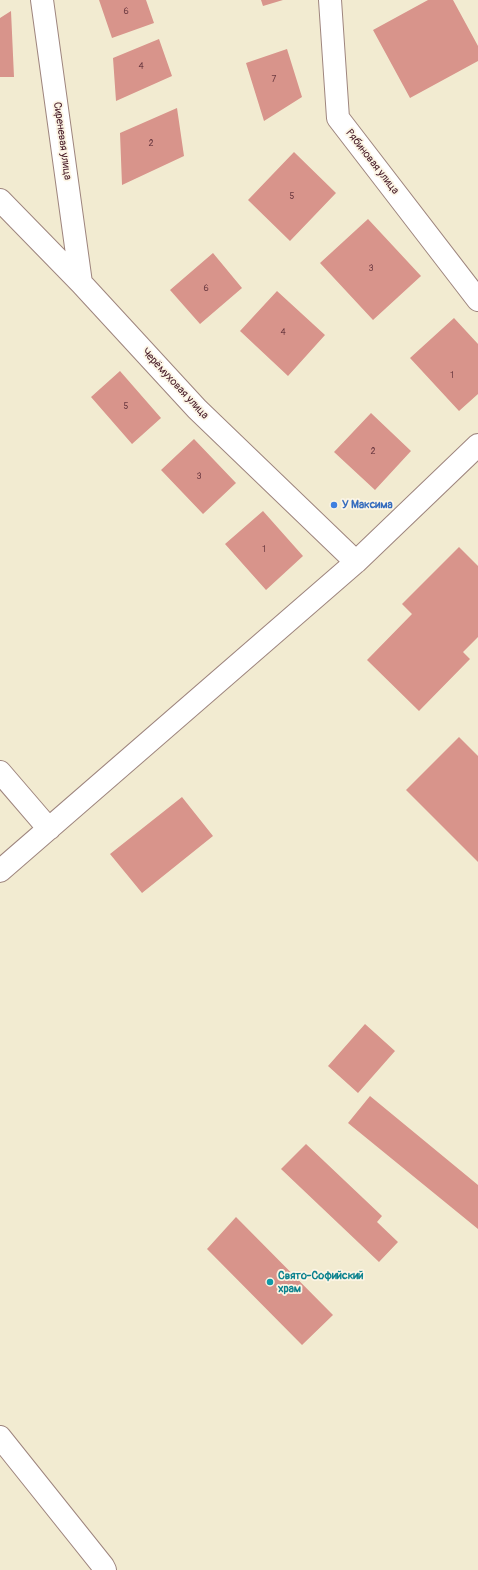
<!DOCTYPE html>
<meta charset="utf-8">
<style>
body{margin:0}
canvas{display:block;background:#f2ebd1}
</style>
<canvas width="478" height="1570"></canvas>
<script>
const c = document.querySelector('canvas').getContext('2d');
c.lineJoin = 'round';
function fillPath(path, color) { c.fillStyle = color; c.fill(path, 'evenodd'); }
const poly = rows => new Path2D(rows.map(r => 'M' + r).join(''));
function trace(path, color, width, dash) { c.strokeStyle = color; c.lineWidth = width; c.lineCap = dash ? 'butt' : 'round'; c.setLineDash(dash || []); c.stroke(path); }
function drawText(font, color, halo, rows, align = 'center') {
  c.font = font + ' Pangolin,sans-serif'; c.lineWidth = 3.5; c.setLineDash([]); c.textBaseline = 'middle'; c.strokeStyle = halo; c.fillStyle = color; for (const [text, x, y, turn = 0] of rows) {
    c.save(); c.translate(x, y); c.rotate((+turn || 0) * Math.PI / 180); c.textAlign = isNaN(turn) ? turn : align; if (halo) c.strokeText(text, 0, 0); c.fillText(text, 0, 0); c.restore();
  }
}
fillPath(poly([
 [99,0,146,0,154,23,112,38],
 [261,0,283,0,263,6],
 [428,0,453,0,478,46,478,61,410,98,373,30],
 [11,11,14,77,0,77,0,18],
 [159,39,172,76,116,101,113,58],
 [287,49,302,97,264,121,246,63],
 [177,108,184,156,122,185,120,133],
 [294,152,336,193,290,241,248,200],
 [368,219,421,276,373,320,320,263],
 [213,253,242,288,200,324,170,290],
 [277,291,325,335,288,376,240,331],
 [454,318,478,344,478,394,459,411,410,358],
 [120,371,161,418,132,444,91,397],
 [371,413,411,451,375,490,334,452],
 [194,439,236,483,203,514,161,470],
 [263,511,303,556,266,590,225,544],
 [459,547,478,566,478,637,463,652,470,659,419,711,367,660,412,614,402,604],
 [459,737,478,756,478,862,406,790],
 [182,797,213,836,142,893,110,854],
 [365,1024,395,1051,358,1093,328,1066],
 [370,1096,478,1185,478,1229,348,1123],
 [306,1144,382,1216,377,1222,398,1242,379,1262,281,1169],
 [236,1217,333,1315,302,1345,207,1249]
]), '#d8948b');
const street = poly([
 [42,0,81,283],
 [330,0,338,118,478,300],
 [0,200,81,283,197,409,356,562],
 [0,772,49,829],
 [0,871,356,562,478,445],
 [0,1437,103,1566,105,1570]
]);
trace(street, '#9e857e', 24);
trace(street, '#fff', 22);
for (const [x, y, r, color] of [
 [334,505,4,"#3f7fe0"],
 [270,1282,4,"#0f9aa8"]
]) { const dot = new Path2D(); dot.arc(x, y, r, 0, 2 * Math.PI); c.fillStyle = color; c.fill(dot); trace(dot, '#fcf5e5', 1.5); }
drawText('9px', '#6e3c43', null, [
 ["6",126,12],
 ["4",141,67],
 ["7",274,80],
 ["2",151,144],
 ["5",292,197],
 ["3",371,269],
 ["6",206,289],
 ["4",283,333],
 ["1",452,376],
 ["5",126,407],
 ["2",373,452],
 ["3",199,477],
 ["1",264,550]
]);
drawText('11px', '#4a1f2b', '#fcf5e5', [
 ["Сиреневая улица",62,141,82],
 ["Рябиновая улица",372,162,52],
 ["Черёмуховая улица",175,384,47]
]);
drawText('bold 11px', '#366cbe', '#fcf5e5', [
 ["У Максима",342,505]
], 'left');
drawText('bold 11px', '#0d838f', '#fcf5e5', [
 ["Свято-Софийский",278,1276],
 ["храм",278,1289]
], 'left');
</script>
